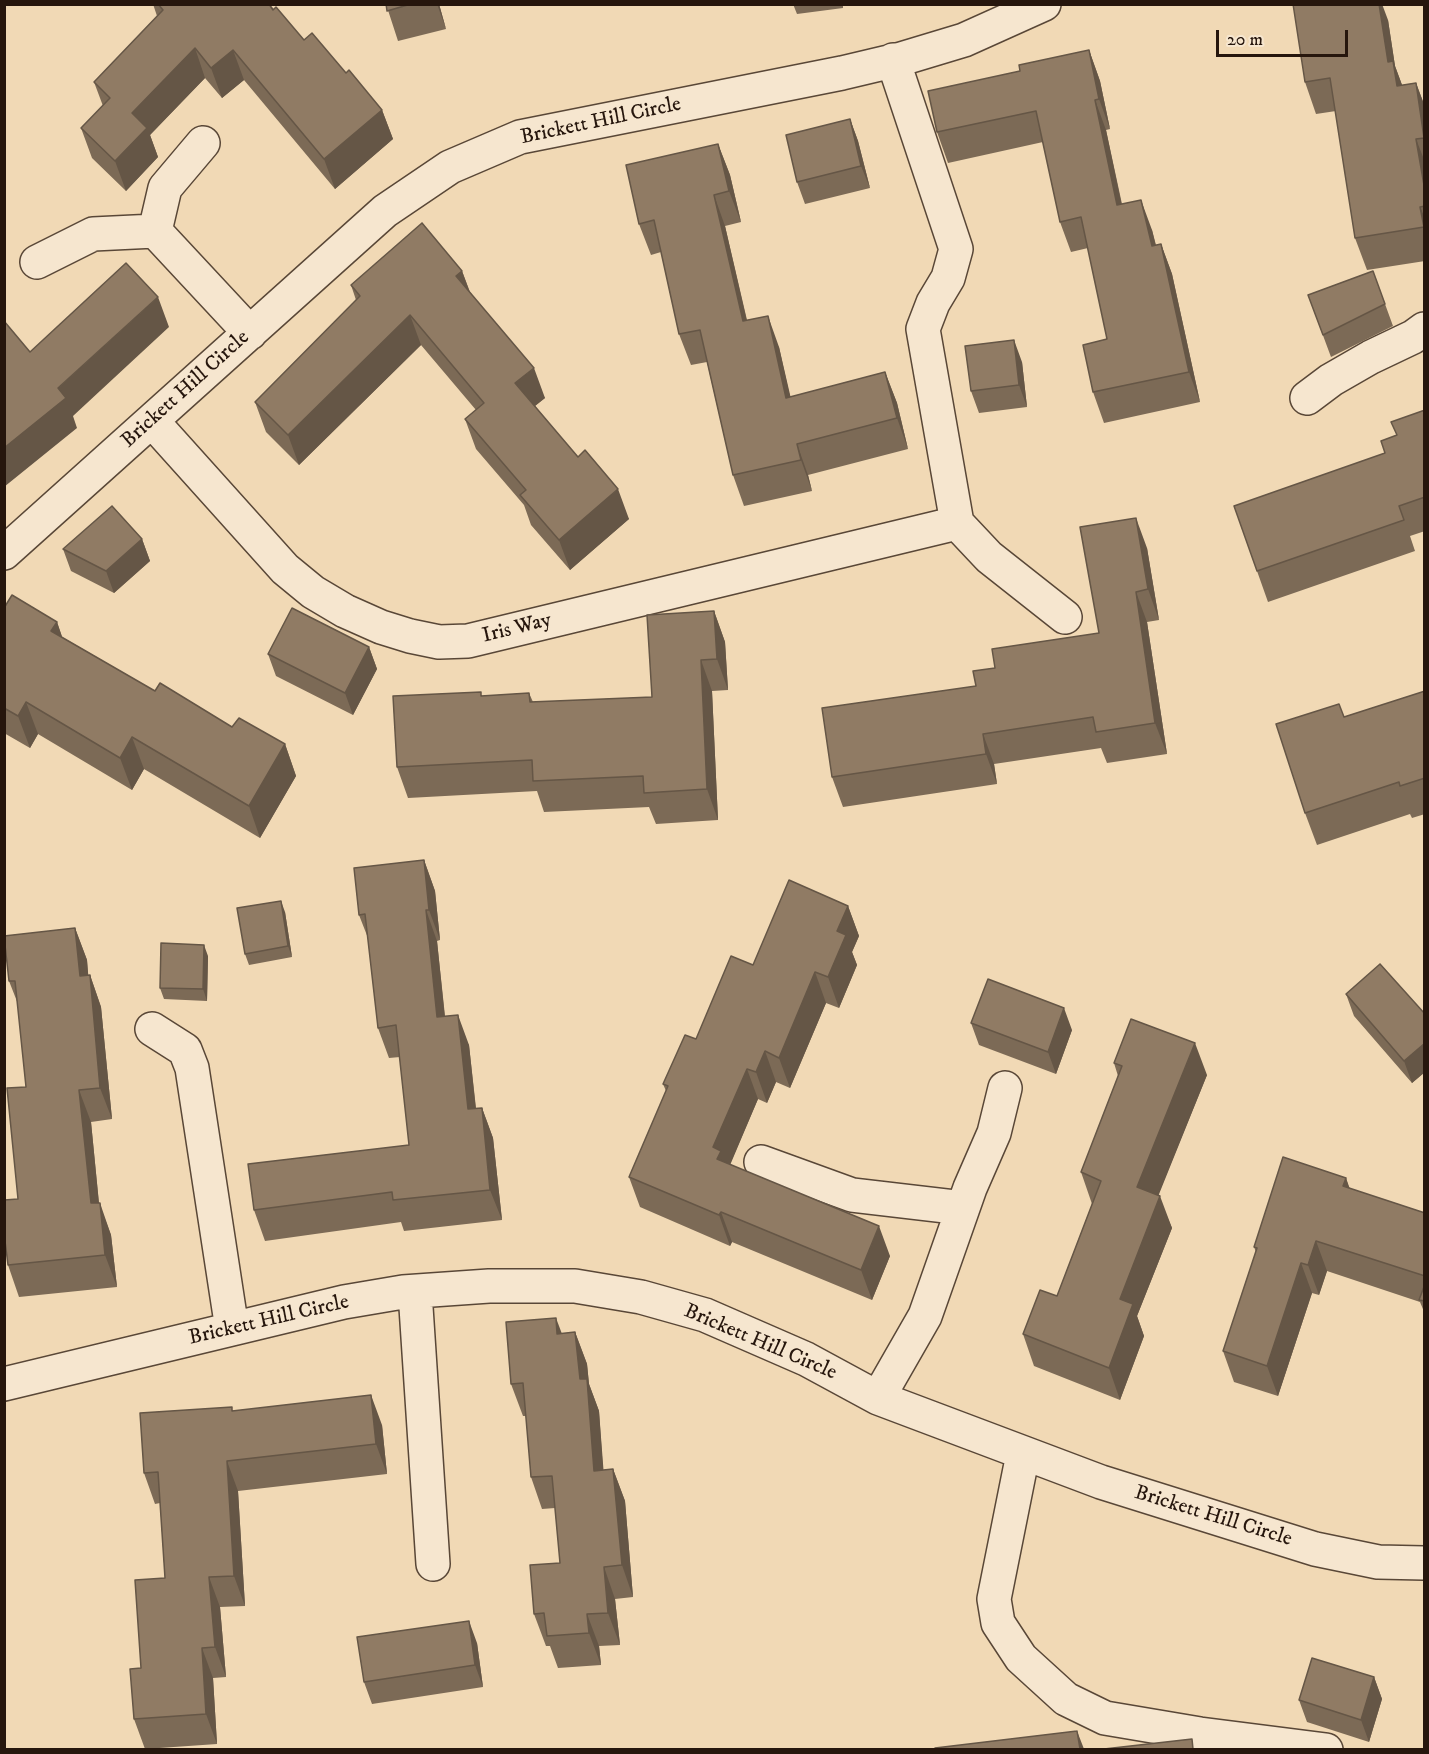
<!DOCTYPE html>
<style>
body{margin:0}
#map{position:relative;width:1429px;height:1754px;overflow:hidden;background:#f1d9b5;font-family:"IM FELL DW Pica",serif}
canvas{display:block}
.frame{position:absolute;inset:0;border:6px solid #26160d;pointer-events:none}
.scale{position:absolute;left:1216px;top:30px;width:132px;height:27px;box-sizing:border-box;border:3px solid #26160d;border-top:0;padding-left:8px;font-size:18px;line-height:21px;white-space:nowrap;color:#26160d;-webkit-text-stroke:4px #f6e6cf;paint-order:stroke}
</style>
<div id="map">
<canvas width="1429" height="1754"></canvas>
<div class="frame"></div>
<div class="scale">20 m</div>
</div>
<script>
const c = document.querySelector('canvas').getContext('2d');
c.lineJoin = 'round';
const poly = rows => new Path2D(rows.map(r => 'M' + r).join(''));
function trace(path, color, width, dash) { c.strokeStyle = color; c.lineWidth = width; c.lineCap = dash ? 'butt' : 'round'; c.setLineDash(dash || []); c.stroke(path); }
function fillPath(path, color) { c.fillStyle = color; c.fill(path, 'evenodd'); }
function drawText(font, color, halo, rows, align = 'center') {
  c.font = font + ' "IM FELL DW Pica",serif'; c.lineWidth = 4.5; c.setLineDash([]); c.textBaseline = 'middle'; c.strokeStyle = halo; c.fillStyle = color; for (const [text, x, y, turn = 0] of rows) {
    c.save(); c.translate(x, y); c.rotate((+turn || 0) * Math.PI / 180); c.textAlign = isNaN(turn) ? turn : align; if (halo) c.strokeText(text, 0, 0); c.fillText(text, 0, 0); c.restore();
  }
}
const minor = poly([
 [893,60,956,249,948,278,933,303,923,329,957,523,989,557,1065,617],
 [155,231,165,188,203,143],
 [37,262,93,234,155,231,250,333],
 [1307,398,1331,380,1371,357,1413,337,1424,329],
 [152,421,285,569,313,592,345,611,381,627,410,636,439,642,468,641,957,523],
 [4,553,385,211,450,167,520,137,842,73,901,59,964,40,1044,4],
 [152,1029,185,1050,192,1068,232,1329],
 [761,1162,852,1195,963,1208],
 [415,1292,433,1564],
 [4,1384,344,1302,403,1292,489,1286,575,1286,641,1297,705,1315,806,1359,878,1398,1101,1482,1315,1549,1378,1562,1424,1563],
 [878,1398,925,1316,970,1188,994,1133,1005,1088],
 [1023,1454,994,1599,998,1623,1021,1658,1066,1699,1105,1718,1200,1734,1326,1750]
]);
trace(minor, '#594737', 36);
trace(minor, '#f6e6cf', 33);
fillPath(poly([
 [153,4,269,4,304,40,346,73,382,110,393,139,335,189,244,80,222,98,205,78,150,135,158,157,126,191,92,158,81,128,103,106,94,82,157,16],
 [386,4,439,4,446,29,398,41],
 [793,4,843,4,843,8,797,14],
 [1388,20,1395,66,1402,85,1416,83,1425,107,1425,261,1367,270,1355,238,1336,111,1316,114,1305,82],
 [1089,50,1100,81,1110,129,1106,130,1122,204,1152,230,1156,245,1161,244,1172,274,1200,402,1104,423,1093,392,1107,339,1088,248,1071,252,1060,222,1043,142,948,163,937,132,1020,71],
 [850,119,858,141,870,188,805,204,797,182],
 [718,144,730,175,741,222,725,226,747,320,779,347,790,397,885,372,897,403,908,449,808,475,812,491,744,506,733,475,707,362,691,365,679,334,661,252,651,255,639,224],
 [462,271,470,292,545,398,535,406,629,519,570,570,531,525,524,505,476,449,465,419,476,410,421,345,299,465,266,432,255,402,356,300,351,285],
 [1373,271,1393,326,1331,357,1308,295],
 [1022,362,1027,407,979,413,971,391],
 [1425,410,1425,531,1410,536,1415,551,1268,602,1257,571,1385,453,1396,435],
 [142,539,150,561,114,593,71,571,63,549],
 [1147,548,1159,620,1147,622,1167,754,1107,763,1101,748,994,764,997,784,843,807,832,777,976,686,995,668,1099,633],
 [4,608,57,622,62,637,155,691,232,727,285,744,296,776,260,838,144,769,132,790,38,734,30,748,4,733],
 [714,611,725,642,728,690,712,691,718,820,656,824,649,807,544,812,537,791,408,798,397,767,482,696,529,693,533,702,652,697],
 [369,647,377,669,353,715,276,676,268,654],
 [1425,691,1425,814,1412,818,1410,814,1317,845,1305,813,1344,717],
 [424,860,435,891,440,940,437,941,445,1016,469,1045,476,1108,482,1108,493,1138,502,1220,404,1231,401,1222,265,1241,254,1210,409,1145,400,1057,389,1058,378,1028,368,938,359,915],
 [848,906,859,936,852,952,857,965,839,1008,826,1003,790,1088,776,1082,767,1103,758,1099,730,1164,890,1256,872,1300,732,1242,730,1246,640,1207,629,1177,666,1091,663,1084,696,1039,753,965],
 [285,912,292,957,249,965,245,954],
 [75,928,87,960,88,975,90,975,101,1007,112,1119,91,1122,99,1203,111,1235,117,1287,19,1297,8,1265,18,1199,26,1087,18,1004,9,981],
 [208,956,207,1001,164,999,160,988],
 [1346,994,1425,1014,1425,1072,1412,1083,1354,1016],
 [971,1023,1072,1030,1056,1074,979,1045],
 [1114,1063,1207,1075,1158,1195,1172,1228,1137,1316,1144,1336,1120,1400,1034,1366,1023,1334,1057,1296,1092,1204,1081,1172,1118,1076],
 [1346,1178,1349,1188,1425,1213,1425,1314,1420,1302,1327,1271,1319,1295,1312,1293,1278,1396,1234,1382,1223,1351,1256,1252,1254,1247],
 [575,1332,587,1364,589,1384,599,1411,603,1470,613,1469,625,1501,633,1597,615,1599,620,1645,599,1646,601,1665,558,1668,550,1646,546,1646,534,1614,560,1563,555,1508,542,1509,531,1477,526,1416,523,1416,511,1384,562,1334],
 [234,1411,382,1425,387,1474,238,1491,245,1606,220,1607,226,1677,213,1678,217,1744,145,1749,134,1719,141,1668,165,1578,160,1503,155,1504,144,1473],
 [477,1643,483,1687,372,1704,364,1682],
 [1374,1677,1382,1699,1369,1742,1307,1722,1299,1700]
]), '#7c6a56');
fillPath(poly([
 [437,4,439,4,446,29],
 [1379,4,1382,4,1388,20,1395,66,1405,93,1408,118,1388,62],
 [195,48,205,78,150,135,158,157,126,191,115,161,132,113],
 [233,50,244,80,222,98,211,68],
 [1089,50,1100,81,1110,129,1099,99],
 [1416,83,1425,107,1425,139,1424,138],
 [1095,100,1106,130,1128,235,1117,205],
 [382,110,393,139,335,189,324,159],
 [850,119,858,141,870,188,861,166],
 [1416,139,1425,162,1425,191],
 [718,144,730,175,741,222,729,191],
 [714,195,725,226,754,352,743,321],
 [1141,200,1152,230,1163,276,1152,246],
 [1420,207,1425,218,1425,229,1424,227],
 [1161,244,1172,274,1200,402,1189,372],
 [462,271,473,301,456,276],
 [158,297,169,327,73,416,77,428,4,487,4,448,58,388],
 [410,315,421,345,299,465,288,435],
 [768,316,779,347,798,429,786,398],
 [1014,340,1022,362,1027,407,1019,385],
 [534,368,545,398,526,413,515,383],
 [885,372,897,403,908,449,897,418],
 [797,444,808,475,812,491,801,460],
 [618,489,629,519,570,570,559,540],
 [1136,518,1147,548,1159,620,1148,589],
 [142,539,150,561,114,593,106,571],
 [1136,592,1147,622,1167,754,1155,723],
 [714,611,725,642,728,690,717,659],
 [57,622,68,654,51,631],
 [369,647,377,669,353,715,345,693],
 [701,660,712,691,718,820,707,789],
 [26,702,38,734,30,748,18,716],
 [983,734,994,764,997,784,986,754],
 [132,737,144,769,132,790,120,758],
 [285,744,296,776,260,838,249,806],
 [424,860,435,891,440,940,429,910],
 [281,901,285,912,292,957,288,946],
 [848,906,859,936,852,952,857,965,839,1008,828,977,837,931],
 [426,910,437,941,448,1048,437,1017],
 [75,928,87,960,91,1008,80,976],
 [204,945,208,956,207,1001,203,989],
 [815,972,826,1003,790,1088,779,1058],
 [90,975,101,1007,112,1119,100,1088],
 [1064,1008,1072,1030,1056,1074,1048,1052],
 [458,1015,469,1045,479,1139,468,1109],
 [1195,1043,1207,1075,1149,1219,1137,1187],
 [1425,1043,1425,1072,1412,1083,1404,1061],
 [765,1051,776,1082,767,1103,756,1072],
 [747,1069,758,1099,728,1170,728,1190,713,1147],
 [79,1090,91,1122,102,1235,91,1203],
 [482,1108,493,1138,502,1220,490,1190],
 [1346,1178,1357,1209,1343,1186],
 [1160,1196,1172,1228,1137,1316,1144,1336,1120,1400,1109,1368,1120,1299],
 [100,1203,111,1235,117,1287,105,1255],
 [721,1212,732,1242,730,1246,719,1215],
 [879,1226,890,1256,872,1300,861,1270],
 [1316,1241,1327,1271,1319,1295,1308,1265],
 [1301,1263,1312,1293,1278,1396,1267,1366],
 [556,1318,568,1350,557,1334],
 [575,1332,587,1364,589,1384,599,1411,606,1503,594,1471,580,1379],
 [371,1395,382,1425,387,1474,376,1444],
 [227,1461,238,1491,245,1606,234,1576],
 [613,1469,625,1501,633,1597,622,1565],
 [604,1567,615,1599,620,1645,608,1613],
 [209,1577,220,1607,226,1677,215,1647],
 [587,1614,599,1646,601,1665,589,1633],
 [469,1621,477,1643,483,1687,475,1665],
 [202,1648,213,1678,217,1744,206,1714],
 [1374,1677,1382,1699,1369,1742,1361,1720],
 [1077,1731,1084,1749,1080,1749]
]), '#655646');
const building = poly([
 [158,4,269,4,273,10,276,7,304,40,312,33,346,73,349,70,382,110,324,159,233,50,211,68,195,48,132,113,147,128,115,161,81,128,110,98,94,82,163,10,158,4],
 [386,4,411,4,387,11,386,4],
 [1293,4,1379,4,1388,62,1393,61,1397,86,1416,83,1424,138,1416,139,1425,191,1425,206,1420,207,1424,227,1355,238,1330,78,1305,82,1293,4],
 [1089,50,1099,99,1095,100,1117,205,1141,200,1152,246,1161,244,1189,372,1093,392,1083,345,1107,339,1081,217,1060,222,1036,111,937,132,928,91,1020,71,1019,65,1089,50],
 [850,119,861,166,797,182,786,135,850,119],
 [718,144,729,191,714,195,743,321,768,316,786,398,885,372,897,418,797,444,801,460,733,475,700,330,679,334,654,220,639,224,626,165,718,144],
 [422,223,462,271,456,276,534,368,515,383,578,457,585,450,618,489,559,540,520,495,526,490,465,419,484,403,410,315,288,435,255,402,360,296,351,285,422,223],
 [126,263,158,297,58,388,66,398,4,448,4,321,30,352,126,263],
 [1373,271,1385,304,1323,335,1308,295,1373,271],
 [1014,340,1019,385,971,391,965,346,1014,340],
 [1425,410,1425,497,1399,506,1404,520,1257,571,1234,506,1385,453,1381,441,1397,435,1391,422,1425,410],
 [112,506,142,539,106,571,63,549,112,506],
 [1136,518,1148,589,1136,592,1155,723,1096,732,1093,717,983,734,986,754,832,777,822,708,976,686,973,671,995,668,992,649,1099,633,1080,527,1136,518],
 [12,595,57,622,51,631,155,691,160,683,232,727,239,718,285,744,249,806,132,737,120,758,26,702,18,716,4,708,4,608,12,595],
 [292,608,369,647,345,693,268,654,292,608],
 [714,611,717,659,701,660,707,789,644,793,643,776,533,781,532,760,397,767,393,696,481,692,481,696,529,693,530,702,652,697,647,615,714,611],
 [1425,691,1425,778,1400,786,1399,782,1305,813,1276,724,1339,704,1344,717,1425,691],
 [424,860,429,910,426,910,437,1017,458,1015,468,1109,482,1108,490,1190,393,1200,392,1192,254,1210,248,1164,409,1145,396,1025,378,1028,365,914,359,915,354,868,424,860],
 [789,880,848,906,837,931,846,935,828,977,815,972,779,1058,765,1051,756,1072,747,1069,713,1147,721,1151,717,1159,879,1226,861,1270,721,1212,719,1215,629,1177,668,1086,663,1084,685,1035,696,1039,731,956,753,965,789,880],
 [281,901,288,946,245,954,237,908,281,901],
 [75,928,80,976,90,975,100,1088,79,1090,91,1203,100,1203,105,1255,8,1265,4,1233,4,1200,18,1199,7,1088,26,1087,15,981,9,981,4,936,75,928],
 [161,943,204,945,203,989,160,988,161,943],
 [1380,964,1425,1014,1425,1043,1404,1061,1346,994,1380,964],
 [988,979,1064,1008,1048,1052,971,1023,988,979],
 [1131,1019,1195,1043,1137,1187,1160,1196,1120,1299,1133,1304,1109,1368,1023,1334,1040,1290,1057,1296,1101,1181,1081,1172,1122,1066,1114,1063,1131,1019],
 [1283,1157,1346,1178,1343,1186,1425,1213,1425,1276,1316,1241,1308,1265,1301,1263,1267,1366,1223,1351,1257,1248,1254,1247,1283,1157],
 [1425,1284,1425,1301,1419,1300,1425,1284],
 [556,1318,557,1334,575,1332,580,1379,587,1379,594,1471,613,1469,622,1565,604,1567,608,1613,587,1614,589,1633,547,1636,544,1613,534,1614,530,1565,560,1563,552,1476,531,1477,523,1383,511,1384,506,1322,556,1318],
 [371,1395,376,1444,227,1461,234,1576,209,1577,215,1647,202,1648,206,1714,134,1719,130,1669,141,1668,135,1580,165,1578,158,1472,144,1473,140,1413,232,1407,232,1411,371,1395],
 [469,1621,475,1665,364,1682,357,1637,469,1621],
 [1312,1658,1374,1677,1361,1720,1299,1700,1312,1658],
 [1077,1731,1080,1749,936,1749,935,1748,1077,1731],
 [1192,1739,1193,1749,1104,1749,1192,1739]
]);
fillPath(building, '#907b64');
trace(building, '#655646', 1.5);
drawText('21px', '#26160d', '#f6e6cf', [
 ["Brickett Hill Circle",601,122,-12],
 ["Brickett Hill Circle",186,390,-42],
 ["Iris Way",517,629,-14],
 ["Brickett Hill Circle",269,1321,-13],
 ["Brickett Hill Circle",760,1343,23],
 ["Brickett Hill Circle",1213,1517,17]
]);
</script>
